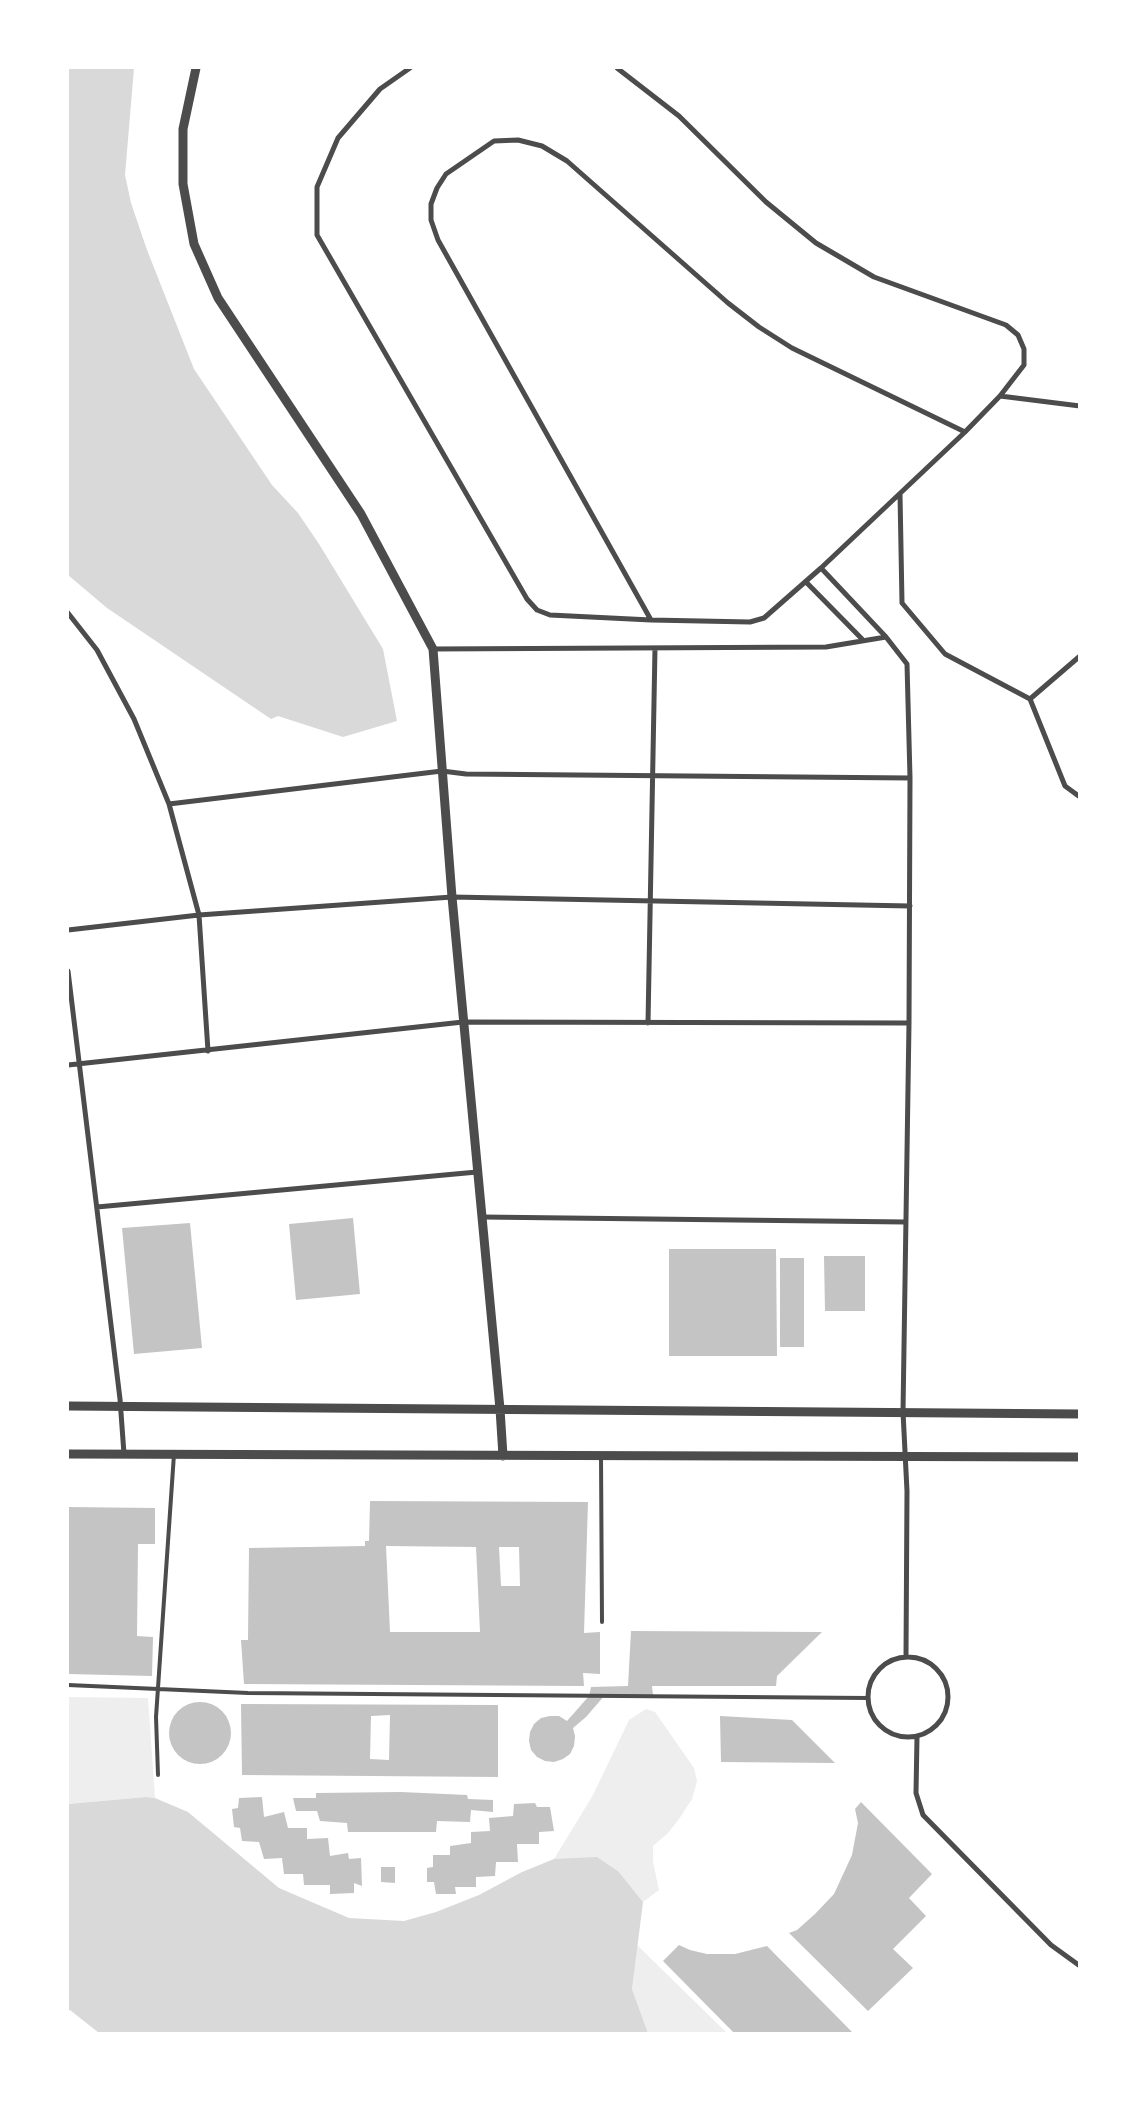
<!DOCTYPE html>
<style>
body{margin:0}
#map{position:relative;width:1147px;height:2101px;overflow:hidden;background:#fff;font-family:"Asap Condensed",sans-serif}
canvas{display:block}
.frame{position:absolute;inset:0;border:69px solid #fff;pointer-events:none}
</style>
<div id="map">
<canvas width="1147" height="2101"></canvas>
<div class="frame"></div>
</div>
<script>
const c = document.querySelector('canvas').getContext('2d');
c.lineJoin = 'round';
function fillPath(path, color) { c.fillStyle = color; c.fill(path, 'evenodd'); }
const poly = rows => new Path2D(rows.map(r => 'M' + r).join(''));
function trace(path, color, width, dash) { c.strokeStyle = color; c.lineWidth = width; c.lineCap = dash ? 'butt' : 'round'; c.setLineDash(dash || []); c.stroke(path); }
fillPath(poly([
 [68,1697,148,1698,155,1798,146,1797,68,1804],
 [646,1709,655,1712,694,1768,697,1781,692,1799,679,1819,668,1833,653,1846,653,1862,659,1890,643,1902,619,1872,554,1859,593,1795,629,1720],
 [637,1945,727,2033,648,2033,632,1989]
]), '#eee');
fillPath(poly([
 [68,68,134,68,125,175,131,203,147,250,194,369,272,485,298,513,319,544,383,649,397,721,343,737,278,716,271,719,107,608,68,575],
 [146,1797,155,1798,188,1812,279,1888,349,1918,404,1921,436,1912,479,1895,522,1872,554,1859,597,1857,619,1872,643,1902,632,1989,648,2033,99,2033,70,2010,68,2012,68,1804]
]), '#d9d9d9');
fillPath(poly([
 [353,1218,360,1294,296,1300,289,1224],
 [190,1223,202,1348,134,1354,122,1228],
 [669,1249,776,1249,777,1356,669,1356],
 [824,1256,865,1256,865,1311,825,1311],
 [780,1258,804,1258,804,1347,780,1347],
 [370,1501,588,1502,584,1633,600,1632,600,1674,583,1673,584,1686,244,1684,241,1640,248,1640,249,1548,365,1546,365,1541,369,1541],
 [386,1546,476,1547,480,1632,390,1632],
 [499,1547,519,1547,520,1586,501,1586],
 [68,1507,155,1508,155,1544,138,1544,137,1636,153,1637,152,1676,68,1674],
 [631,1631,822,1632,777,1676,776,1686,652,1686,653,1695,605,1695,586,1717,573,1728,575,1736,574,1746,570,1754,563,1759,554,1762,545,1761,537,1757,531,1750,529,1741,530,1732,534,1724,541,1718,550,1716,559,1716,567,1721,589,1696,591,1687,628,1686],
 '169 1733a31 31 0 1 1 62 0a31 31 0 1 1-62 0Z',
 [241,1704,498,1705,498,1777,242,1775],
 [390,1715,389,1760,370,1759,371,1716],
 [720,1716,792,1720,835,1763,721,1762],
 [401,1792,467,1795,468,1799,493,1800,493,1812,471,1810,470,1822,437,1821,436,1832,348,1832,347,1823,320,1821,317,1811,296,1811,293,1798,316,1798,316,1793],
 [262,1797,264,1817,284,1812,288,1828,307,1828,307,1839,328,1838,330,1856,348,1853,349,1859,361,1858,362,1886,354,1883,354,1893,330,1894,330,1885,304,1885,303,1874,284,1874,282,1858,264,1859,259,1842,242,1841,240,1828,234,1827,232,1809,238,1808,239,1798],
 [861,1802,932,1874,909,1898,926,1916,893,1949,913,1968,868,2011,789,1933,797,1930,815,1914,834,1894,852,1855,858,1823,855,1809],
 [535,1803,537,1807,550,1807,554,1831,539,1832,539,1844,517,1844,518,1862,496,1862,495,1876,476,1877,476,1887,455,1887,456,1894,436,1894,434,1882,427,1882,427,1868,433,1867,433,1855,450,1855,450,1846,471,1843,471,1832,490,1831,489,1818,513,1816,514,1804],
 [381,1867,395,1867,395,1883,381,1882],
 [679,1945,690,1950,707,1954,735,1954,767,1946,854,2034,735,2034,663,1961]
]), '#c4c4c4');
trace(poly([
 [601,1456,602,1622],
 [68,1685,248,1693,868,1698],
 [158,1775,156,1717,174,1454]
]), '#4c4c4c', 4);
trace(poly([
 [410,68,380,89,338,138,317,187,317,235,527,599,537,610,550,615,651,620,750,622,764,618,821,568,965,432,1000,396,1024,365,1024,349,1018,335,1006,325,874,277,816,243,766,202,679,116,617,68],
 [1000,396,1080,406],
 [900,494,902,603,945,654,1030,699,1065,786,1080,797],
 [821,568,886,637],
 [806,582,862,639],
 [68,613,97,650,134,719,169,804,199,915,208,1051],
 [651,620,438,240,431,220,431,204,437,188,446,174,494,141,518,140,542,146,567,161,728,303,759,327,792,348,965,432],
 [433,649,826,647,886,637,907,664,910,778,909,1023,903,1412,907,1491,906,1656],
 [1030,699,1080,656],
 [169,804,442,771,466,774,910,778],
 [68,930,199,915,452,897,910,906],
 [68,971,120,1399,124,1454],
 [648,1023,655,648],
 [68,1065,463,1022,909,1023],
 [97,1207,477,1172],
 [482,1217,905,1222],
 '868 1697a40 40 0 1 1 80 0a40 40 0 1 1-80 0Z',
 [917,1737,916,1793,923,1815,1051,1945,1080,1966]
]), '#4c4c4c', 5);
trace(poly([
 [196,68,183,129,183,184,194,244,218,298,361,514,433,649,452,897,500,1409,503,1456],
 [68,1406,1080,1414],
 [68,1454,1080,1457]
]), '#4c4c4c', 9);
</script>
